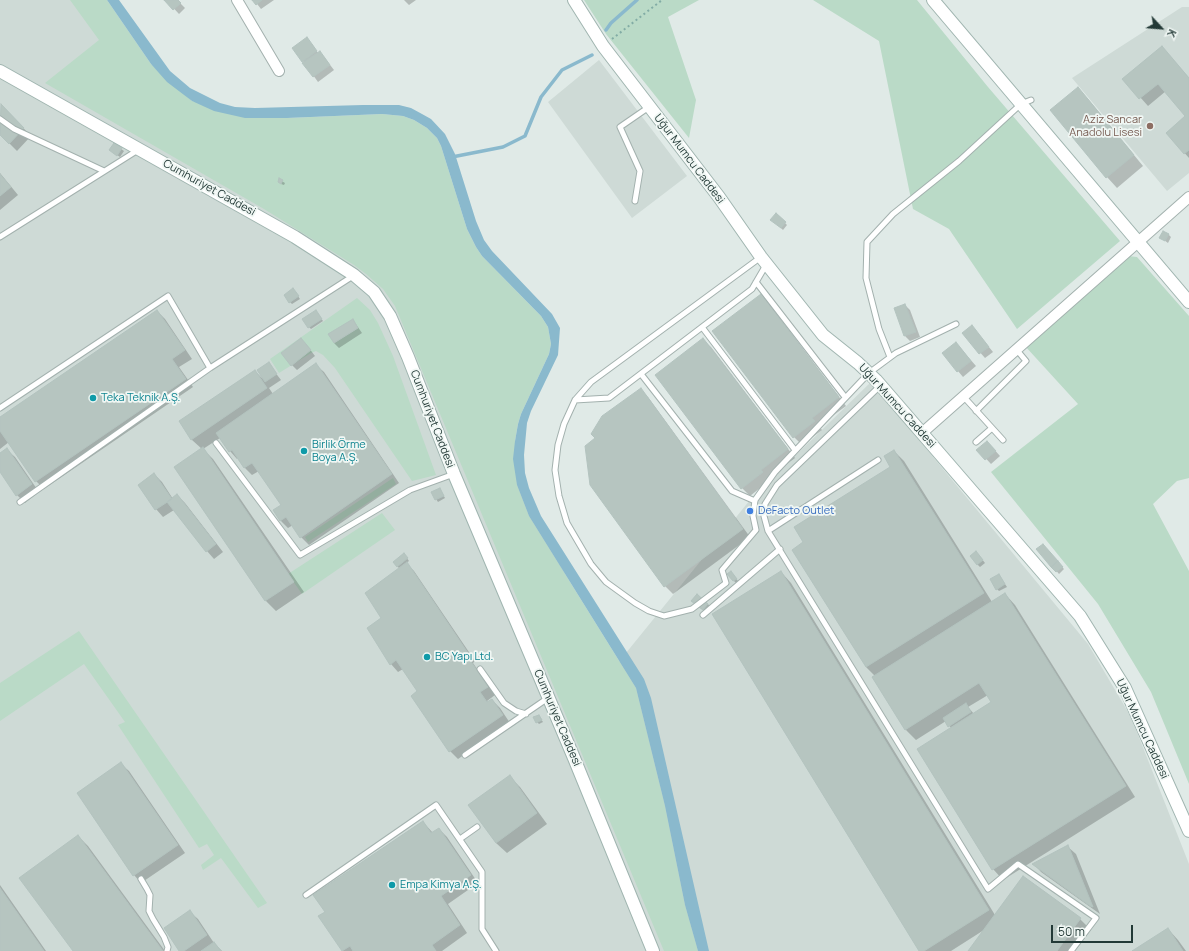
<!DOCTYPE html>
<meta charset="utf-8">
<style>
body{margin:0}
#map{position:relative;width:1189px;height:951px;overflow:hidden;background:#e0eae7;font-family:Manrope,sans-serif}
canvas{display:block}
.north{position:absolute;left:1141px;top:8px;width:40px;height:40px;-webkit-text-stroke:3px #f0f7f4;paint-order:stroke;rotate:116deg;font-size:11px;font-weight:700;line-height:16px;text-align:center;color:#223936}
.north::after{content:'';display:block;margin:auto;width:14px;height:18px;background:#223936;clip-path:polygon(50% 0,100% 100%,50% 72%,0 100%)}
.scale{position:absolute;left:1051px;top:925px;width:82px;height:18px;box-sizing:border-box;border:2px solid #223936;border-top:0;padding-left:5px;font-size:12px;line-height:14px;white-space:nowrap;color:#223936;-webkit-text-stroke:3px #f0f7f4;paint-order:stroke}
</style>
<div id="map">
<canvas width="1189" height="951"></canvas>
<div class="north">K</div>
<div class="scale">50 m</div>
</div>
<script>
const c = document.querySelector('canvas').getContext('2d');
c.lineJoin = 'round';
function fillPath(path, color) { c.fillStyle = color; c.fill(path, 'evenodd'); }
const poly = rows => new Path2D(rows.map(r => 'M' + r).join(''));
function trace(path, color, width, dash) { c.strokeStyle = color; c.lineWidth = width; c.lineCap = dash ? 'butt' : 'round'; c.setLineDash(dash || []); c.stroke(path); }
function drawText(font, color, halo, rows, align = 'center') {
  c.font = font + ' Manrope,sans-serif'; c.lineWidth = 3.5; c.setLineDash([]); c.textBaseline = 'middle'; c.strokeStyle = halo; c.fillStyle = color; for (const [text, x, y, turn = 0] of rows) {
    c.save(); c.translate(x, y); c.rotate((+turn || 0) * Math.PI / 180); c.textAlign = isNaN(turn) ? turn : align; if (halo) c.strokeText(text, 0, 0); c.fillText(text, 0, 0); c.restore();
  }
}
fillPath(poly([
 [0,0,92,0,131,71,300,186,363,146,489,424,613,669,750,500,871,382,1088,644,1131,717,1189,864,1189,951,0,951],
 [1182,7,1189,7,1189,173,1167,191,1072,78],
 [599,60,687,176,632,218,548,102]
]), '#cedad6');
fillPath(poly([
 [70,0,107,0,151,64,192,101,287,118,382,114,403,116,414,120,427,128,437,138,441,146,467,229,476,247,482,256,541,316,548,327,551,344,549,354,521,414,518,424,515,441,517,485,529,516,636,688,665,806,685,905,698,951,664,951,395,306,383,289,366,274,354,265,264,209,45,83,99,40],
 [584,0,699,0,668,17,696,100,689,138,606,34],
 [813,0,917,0,988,87,1120,241,1017,329,949,229,913,209,879,41],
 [1128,256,1137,257,1189,316,1189,478,1177,481,1153,504,1189,571,1189,784,1151,692,1098,604,991,472,1078,404,1025,346],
 [357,298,370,310,378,323,393,356,436,475,412,481,335,368,323,355,316,351,311,353,279,373,270,359],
 [393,478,396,484,308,542,305,537],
 [382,513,395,530,302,594,288,574],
 [79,631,267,903,258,908,221,858,203,870,201,865,214,855,207,844,199,848,118,725,125,722,84,664,0,721,0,683]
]), '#badac7');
fillPath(poly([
 [107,0,119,0,170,71,190,88,220,103,235,107,255,108,363,105,399,105,411,108,422,114,431,119,445,134,455,154,476,221,484,240,492,251,552,314,560,328,558,355,531,411,527,423,524,455,525,473,529,488,541,516,644,679,651,698,709,951,698,951,685,905,665,806,636,688,529,516,517,485,513,459,515,441,518,424,521,414,549,354,551,344,548,327,541,316,482,256,476,247,467,229,441,146,437,138,427,128,414,120,403,116,382,114,287,118,245,118,214,111,192,101,167,82,151,64]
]), '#8ab9cd');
fillPath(poly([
 [166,0,177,0,185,8,179,14],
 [254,0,274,0,261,9],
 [404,0,416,0,409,5],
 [312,44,318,53,320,52,324,57,334,70,318,82,303,61],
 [1162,47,1189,78,1189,158,1167,133,1187,117,1166,91,1148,106,1124,79],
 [1088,99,1143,166,1117,188,1107,177,1052,110],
 [1,105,31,136,17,151,0,134],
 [114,144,124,151,120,157,110,150],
 [0,173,18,195,0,210],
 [280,180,285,183,284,185,281,184],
 [774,222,785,223,787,225,783,230],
 [1168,234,1171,237,1168,243,1161,238],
 [295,292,300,299,292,304,290,302],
 [761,296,768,303,846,406,819,426,822,430,802,445,794,437,714,332],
 [905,305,910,310,920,337,910,341,905,336,895,309],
 [157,311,165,319,192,359,179,367,193,387,44,489,36,481,9,442,0,449,0,418],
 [318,314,323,321,311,329,309,327],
 [353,320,362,333,339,348,334,343],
 [976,331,993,352,985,358,963,333],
 [703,340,711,347,795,458,768,478,770,480,750,496,742,488],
 [956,343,976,366,963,377,943,353],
 [306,344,315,356,297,370,292,365],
 [268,363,281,380,269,388,273,394,316,365,324,372,399,483,309,545,301,537,293,525,288,528,281,521,274,511,282,505,259,471,252,475,245,468,238,458,237,459,230,451,220,438,203,449,213,459,304,592,276,611,266,601,175,467,202,449,192,440,181,421,255,371,262,378],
 [641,390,648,397,750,537,673,594,665,586,591,484,596,438],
 [992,447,1000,456,991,464,978,450],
 [7,450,15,457,39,492,25,503,17,495,0,470,0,455],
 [894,451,904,461,992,602,1005,594,1015,605,1135,797,1003,880,993,869,951,728,946,721,916,740,906,730,873,677,875,676,866,667,805,543,892,467],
 [988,695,992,702,974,714,968,707],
 [154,474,162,482,173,499,177,495,185,503,223,552,214,559,207,551,174,510,163,517,156,509],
 [440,489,445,498,438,502,436,499],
 [1038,549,1062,567,1064,569,1059,574],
 [978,554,985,563,980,567,977,564],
 [406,557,409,561,406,563,414,571,475,661,473,663,495,695,487,701,488,702,492,700,500,708,510,723,458,759,450,751,412,696,419,691,403,669,398,672,391,664,383,618,400,569,397,566],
 [781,572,791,583,995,915,1023,877,1080,919,1091,930,1075,951,969,951,984,930,951,951,920,951],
 [733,574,738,581,736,583,734,581],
 [999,575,1007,587,999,591,997,589],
 [695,603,708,604,710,607,705,612],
 [539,716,543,722,539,724,537,722],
 [121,764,129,771,185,853,141,883,134,875],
 [509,776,520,787,547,824,507,853,496,843],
 [423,822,433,833,439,829,447,837,478,883,448,904,467,933,442,951,343,951,320,917],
 [78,836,88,846,165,951,74,951],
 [1068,847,1076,854,1100,914,1041,872,1034,864],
 [0,885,46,951,0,951],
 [190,912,198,919,214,943,222,951,180,951],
 [1168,929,1178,940,1186,951,1134,951]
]), '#0003');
trace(poly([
 [606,30,611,23,637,0],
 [452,157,503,147,525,136,541,97,562,70,592,55]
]), '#8ab9cd', 3.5);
const building = poly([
 [164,0,178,0,181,3,173,10,164,0],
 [252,0,262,0,256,5,252,0],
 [307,37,317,51,302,62,292,48,307,37],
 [1162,46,1189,78,1189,150,1184,154,1166,133,1185,116,1158,84,1139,99,1122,79,1162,46],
 [320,51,330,65,313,77,302,63,320,51],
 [1078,87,1134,155,1106,178,1050,110,1078,87],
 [1,104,24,128,9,144,0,135,1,104],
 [114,143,122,148,117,156,109,150,114,143],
 [0,174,11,187,0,196,0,174],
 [279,178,283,180,281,184,278,182,279,178],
 [776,213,786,222,781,228,770,220,776,213],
 [1163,231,1169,234,1165,241,1159,238,1163,231],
 [293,288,299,296,289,303,284,295,293,288],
 [761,294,839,397,812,418,815,421,793,438,712,331,761,294],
 [905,304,916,332,904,336,894,308,905,304],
 [157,310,185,350,172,359,186,379,35,482,0,431,0,417,157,310],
 [316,310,322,319,308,328,302,319,316,310],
 [353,319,358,328,334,343,328,334,353,319],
 [972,325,989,347,979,354,962,333,972,325],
 [301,338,311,350,291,366,281,353,301,338],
 [703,338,788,449,761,470,763,472,741,489,655,375,703,338],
 [956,342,971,361,957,372,942,353,956,342],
 [269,362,277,374,265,382,257,370,269,362],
 [316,363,392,474,300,538,286,517,280,521,273,510,281,505,252,463,244,468,232,450,229,452,216,433,316,363],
 [255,370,267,388,191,440,179,421,255,370],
 [641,388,743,529,664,587,590,485,585,446,595,438,591,434,602,416,641,388],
 [987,441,996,451,985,460,976,450,987,441],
 [203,447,294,582,265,601,174,467,203,447],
 [7,448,32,484,16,496,0,472,0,453,7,448],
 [894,450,984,593,866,667,792,550,803,542,794,527,890,467,884,456,894,450],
 [154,473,172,499,155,510,138,485,154,473],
 [440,488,444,496,435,500,431,492,440,488],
 [177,494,216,544,206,552,167,502,177,494],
 [1043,544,1058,561,1051,567,1036,549,1043,544],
 [976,551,983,560,977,565,970,556,976,551],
 [404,553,408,558,397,567,393,562,404,553],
 [1058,561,1063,567,1056,572,1051,567,1058,561],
 [407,562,468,653,466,654,488,687,480,692,487,702,492,699,503,715,449,752,411,696,417,691,396,660,390,665,367,628,381,618,365,593,407,562],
 [731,571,737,579,733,581,727,574,731,571],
 [781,571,989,910,924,951,919,951,712,614,781,571],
 [999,574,1005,584,996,590,990,579,999,574],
 [1005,593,1126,786,992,870,917,749,991,702,979,683,905,730,872,677,1005,593],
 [697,594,708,604,703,610,691,601,697,594],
 [966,703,971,712,948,727,943,718,966,703],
 [539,715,542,720,536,723,533,717,539,715],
 [121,762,178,845,133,876,77,793,121,762],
 [510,775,537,813,496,843,468,805,510,775],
 [423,821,431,833,439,828,471,875,441,896,460,925,432,945,436,951,353,951,350,946,342,951,318,916,325,912,313,895,423,821],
 [78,835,163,951,73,951,19,878,78,835],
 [1068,845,1093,907,1090,906,1032,864,1068,845],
 [1023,876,1081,918,1057,951,968,951,1023,876],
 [0,888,44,951,0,951,0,888],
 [190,910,207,935,184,951,179,951,164,928,190,910],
 [1168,928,1183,951,1132,951,1168,928],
 [214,942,221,951,201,951,214,942]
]);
fillPath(building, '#b6c5c0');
trace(building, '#b3c3bf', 1);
const lane = poly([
 [0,119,14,129,104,171],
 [635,201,640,171,620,127,649,107],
 [0,237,138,150],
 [761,257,591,382,575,400,564,424,558,445,555,470,559,496,567,523,591,564,606,582,635,603,649,611,664,616,692,609,726,583,722,570,756,530,753,516,755,500,775,472,869,373,896,353,956,324],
 [756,282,845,397],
 [702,327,795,450],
 [890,357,879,329,866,278,867,242,893,214,959,161,1021,104,1031,100],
 [641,374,732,491,755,501],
 [881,385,777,485,765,504,764,516,768,531,988,889,1018,864,1096,918,1071,951],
 [963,396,1003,440],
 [575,400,609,398,752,289,766,265],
 [0,408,168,296,210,368],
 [976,411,1026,361,1016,349],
 [976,442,992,428],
 [216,443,300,555,410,490,454,474],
 [20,502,210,368,353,276],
 [768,531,878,460],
 [703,615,780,549],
 [480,669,504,703,516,711,526,714],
 [465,755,548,698],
 [460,839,477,827],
 [141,879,147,889,150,895,149,911,153,919,164,937,168,947,167,951],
 [306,895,436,805,482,872,482,929,496,951]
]);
const street = poly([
 [237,0,279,71],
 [922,433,1189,197]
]);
const secondary = poly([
 [574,0,603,46,719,197,761,257,823,335,858,363,876,380,1080,616,1125,688,1189,831],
 [933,0,1189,302],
 [0,71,295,237,354,275,374,292,390,316,408,357,454,474,574,758,653,951]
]);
trace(lane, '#a3b1ae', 7);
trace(street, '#a3b1ae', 12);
trace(secondary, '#a0b5b0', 14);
trace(poly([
 [612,39,662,0]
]), '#82aca5', 2, [2, 3]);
trace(lane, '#fff', 5);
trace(street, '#fff', 10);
trace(secondary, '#fff', 12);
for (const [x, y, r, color] of [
 [1150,126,4,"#8d6e63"],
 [93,398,4,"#0f9aa8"],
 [304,451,4,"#0f9aa8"],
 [750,511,4,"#3f7fe0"],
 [427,657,4,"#0f9aa8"],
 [392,885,4,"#0f9aa8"]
]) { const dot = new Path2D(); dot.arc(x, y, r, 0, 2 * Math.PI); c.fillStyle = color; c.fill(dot); trace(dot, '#f0f7f4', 1.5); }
drawText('11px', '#785e54', '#f0f7f4', [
 ["Aziz Sancar",1142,120],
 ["Anadolu Lisesi",1142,133]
], 'right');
drawText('11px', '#223936', '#f0f7f4', [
 ["Uğur Mumcu Caddesi",689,159,53],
 ["Cumhuriyet Caddesi",209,188,29],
 ["Uğur Mumcu Caddesi",897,406,48],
 ["Cumhuriyet Caddesi",432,419,69],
 ["Cumhuriyet Caddesi",557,718,67],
 ["Uğur Mumcu Caddesi",1142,729,65]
]);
drawText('11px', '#0d838f', '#f0f7f4', [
 ["Teka Teknik A.Ş.",101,398],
 ["Birlik Örme",312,445],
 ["Boya A.Ş.",312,458],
 ["BC Yapı Ltd.",435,657],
 ["Empa Kimya A.Ş.",400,885]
], 'left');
drawText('11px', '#366cbe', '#f0f7f4', [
 ["DeFacto Outlet",758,511]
], 'left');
</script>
